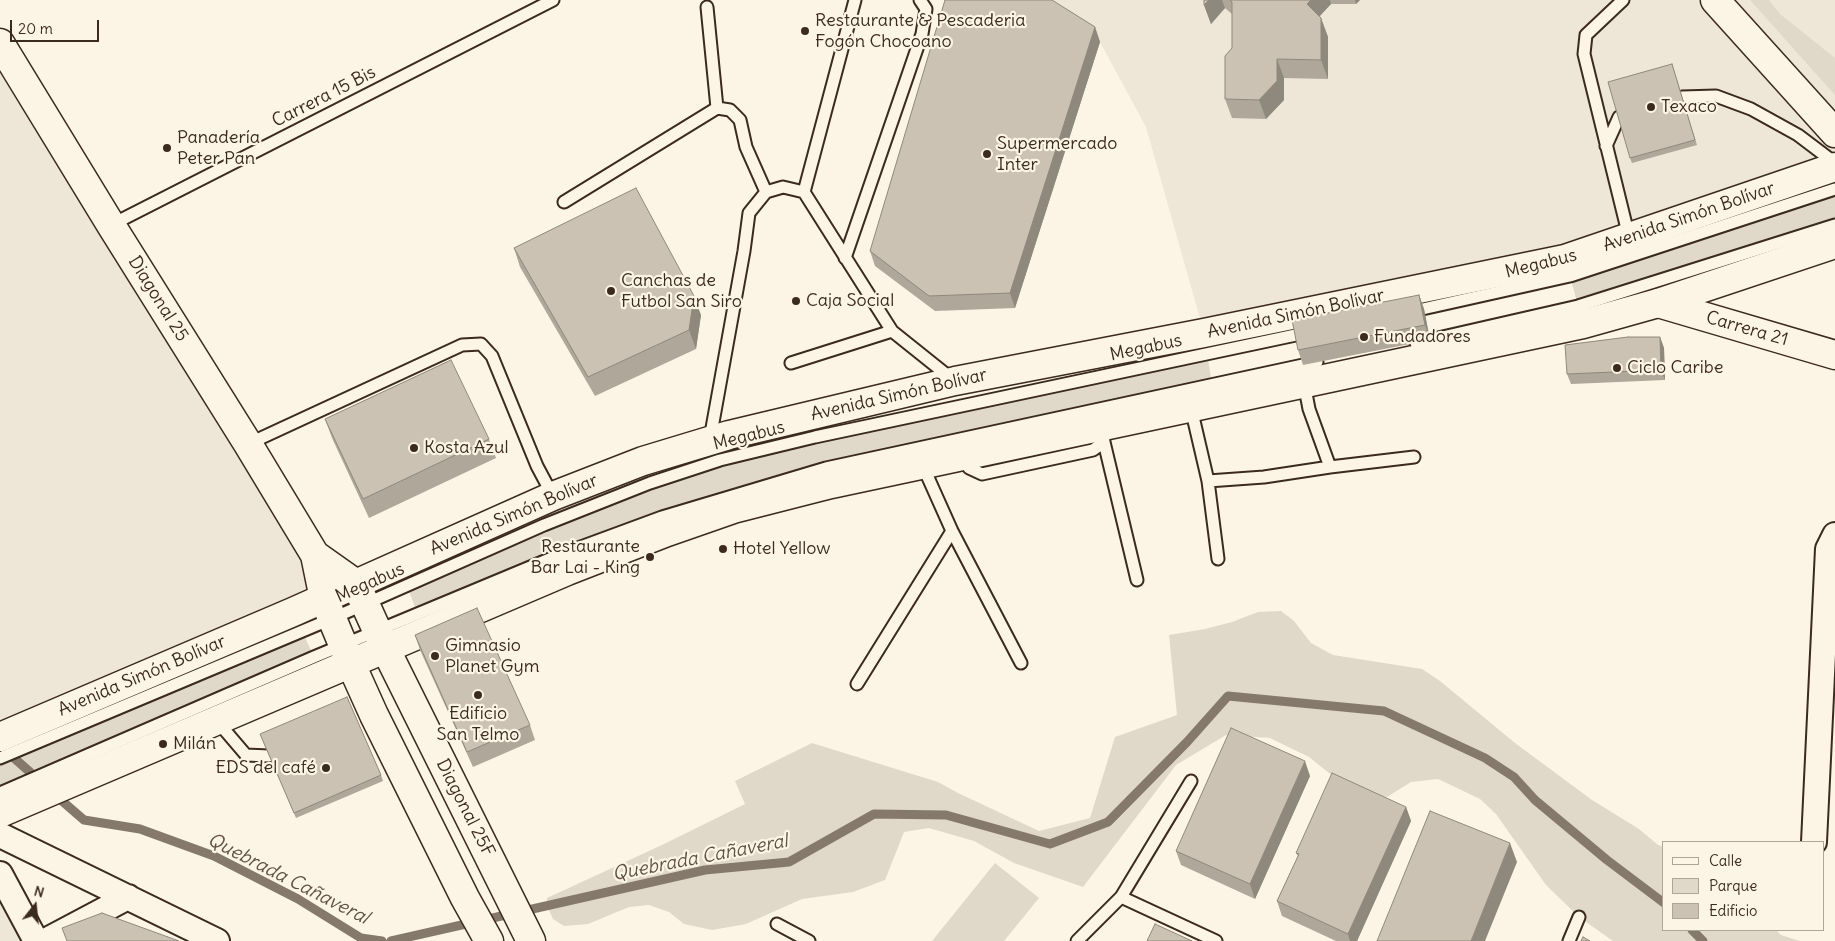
<!DOCTYPE html>
<meta charset="utf-8">
<style>
body{margin:0}
#map{position:relative;width:1835px;height:941px;overflow:hidden;background:#fcf5e5;font-family:Delius,sans-serif}
canvas{display:block}
.legend{position:absolute;left:1662px;top:841px;width:162px;height:90px;box-sizing:border-box;background:#fcf5e5;border:1px solid #afa495;margin:0;padding:6px 9px;list-style:none;font-size:15px;color:#3b2a1e}
.legend li{display:flex;align-items:center;gap:10px;height:25px}
.legend b{width:25px;border:1px solid #afa495}
.north{position:absolute;left:10px;top:881px;width:50px;height:50px;-webkit-text-stroke:4px #fcf5e5;paint-order:stroke;rotate:16deg;font-size:14px;font-weight:700;line-height:20px;text-align:center;color:#3b2a1e}
.north::after{content:'';display:block;margin:auto;width:18px;height:22px;background:#3b2a1e;clip-path:polygon(50% 0,100% 100%,50% 72%,0 100%)}
.scale{position:absolute;left:10px;top:20px;width:89px;height:22px;box-sizing:border-box;border:2px solid #3b2a1e;border-top:0;padding-left:6px;font-size:15px;line-height:18px;white-space:nowrap;color:#3b2a1e;-webkit-text-stroke:4px #fcf5e5;paint-order:stroke}
</style>
<div id="map">
<canvas width="1835" height="941"></canvas>
<ul class="legend">
<li><b style="height:6px;background:#fcf5e5"></b>Calle</li>
<li><b style="height:14px;background:#e0d8c8"></b>Parque</li>
<li><b style="height:14px;background:#ccc2b3"></b>Edificio</li>
</ul>
<div class="north">N</div>
<div class="scale">20 m</div>
</div>
<script>
const c = document.querySelector('canvas').getContext('2d');
c.lineJoin = 'round';
function fillPath(path, color) { c.fillStyle = color; c.fill(path, 'evenodd'); }
const poly = rows => new Path2D(rows.map(r => 'M' + r).join(''));
function trace(path, color, width, dash) { c.strokeStyle = color; c.lineWidth = width; c.lineCap = dash ? 'butt' : 'round'; c.setLineDash(dash || []); c.stroke(path); }
function drawText(font, color, halo, rows, align = 'center') {
  c.font = font + ' Delius,sans-serif'; c.lineWidth = 4.5; c.setLineDash([]); c.textBaseline = 'middle'; c.strokeStyle = halo; c.fillStyle = color; for (const [text, x, y, turn = 0] of rows) {
    c.save(); c.translate(x, y); c.rotate((+turn || 0) * Math.PI / 180); c.textAlign = isNaN(turn) ? turn : align; if (halo) c.strokeText(text, 0, 0); c.fillText(text, 0, 0); c.restore();
  }
}
fillPath(poly([
 [1034,0,1835,0,1835,167,1629,238,1204,333,1146,127,1100,42],
 [0,43,248,444,324,599,0,737],
 [0,874,36,941,0,941]
]), '#eee6d6');
fillPath(poly([
 [1750,0,1769,0,1780,14,1835,58,1835,95],
 [1835,189,1835,225,1578,306,1570,276],
 [1207,353,1212,384,418,615,407,586,720,460],
 [1281,611,1294,621,1311,643,1333,655,1422,669,1440,681,1515,743,1592,800,1639,829,1658,845,1664,847,1664,930,1776,930,1781,935,1800,941,1613,941,1579,917,1546,885,1496,814,1480,799,1438,779,1411,782,1387,797,1354,793,1309,757,1270,738,1226,735,1176,765,1083,887,1014,863,974,841,929,828,904,832,885,880,853,892,802,899,746,924,712,930,684,924,669,912,649,905,629,907,588,924,564,926,553,919,547,906,547,898,662,845,745,804,735,781,812,743,938,782,958,793,1039,831,1090,818,1115,737,1177,715,1169,635,1205,629,1232,622,1258,612],
 [302,631,314,657,0,793,0,758],
 [995,863,1039,898,1004,941,932,941]
]), '#e0d8c8');
trace(poly([
 [6,751,39,780],
 [54,794,84,820,140,829,214,856,298,899,361,938,382,941],
 [1692,930,1703,941],
 [391,941,705,870,789,862,874,814,946,815,1050,844,1108,822,1187,742,1228,696,1384,711,1485,758,1514,777,1535,800,1607,860,1664,903]
]), '#85796b', 9);
const service = poly([
 [1623,0,1586,35,1584,54,1629,237],
 [707,7,717,108],
 [1682,97,1716,96,1751,109,1798,135,1835,163],
 [1606,146,1619,117],
 [804,192,855,0],
 [564,202,717,108,730,110,740,120,746,147,766,192],
 [111,225,553,0],
 [845,258,922,34,926,9,920,0],
 [1409,312,1570,276,1835,189],
 [1416,343,1578,306,1835,225],
 [791,363,892,331],
 [1304,383,1309,409,1330,467],
 [1191,408,1208,481,1218,559],
 [710,439,744,251,749,213,766,192,783,187,804,192,892,331,952,379],
 [1104,442,1137,580],
 [248,444,462,345,481,344,492,356,537,466,553,496],
 [963,456,969,468,982,474,1093,450,1104,442,1102,427],
 [922,464,952,531,1021,663],
 [1208,481,1264,477,1330,467,1414,457],
 [857,684,952,531],
 [217,721,246,755,269,756],
 [0,758,331,619,544,525,650,483,720,460,815,437,1310,332],
 [0,793,314,657,559,555,662,517,826,468,1317,362],
 [1121,897,1216,941],
 [777,924,809,941],
 [1077,941,1121,897,1191,781],
 [1569,941,1579,917]
]);
const minor = poly([
 [0,835,217,941],
 [1814,842,1828,549,1835,535],
 [0,874,36,941],
 [45,941,128,897]
]);
const tertiary = poly([
 [1715,0,1835,133],
 [0,43,111,225,248,444,315,555,324,599,351,664,374,715,465,898,489,941],
 [1658,303,1835,355],
 [315,555,356,584,385,648,531,941]
]);
const primary = poly([
 [0,737,293,612,553,496,643,461,729,435,955,381,1204,333,1565,259,1835,167],
 [0,813,567,571,667,532,733,509,831,484,1583,324,1658,303,1835,244]
]);
trace(service, '#3b2a1e', 15);
trace(minor, '#3b2a1e', 28);
trace(tertiary, '#3b2a1e', 31);
trace(primary, '#3b2a1e', 31);
trace(service, '#fcf5e5', 11);
trace(minor, '#fcf5e5', 24);
trace(tertiary, '#fcf5e5', 28);
trace(primary, '#fcf5e5', 28);
fillPath(poly([
 [1204,0,1360,0,1356,4,1331,4,1320,16,1328,37,1328,79,1284,78,1284,100,1266,119,1232,118,1225,99,1232,48,1232,14,1225,8,1211,24,1204,5],
 [1095,27,1100,42,1015,308,935,311,875,266,870,251],
 [1672,64,1697,145,1632,163,1630,158],
 [514,248,701,315,696,349,595,396,520,267],
 [1419,295,1424,309,1430,340,1303,365,1298,350],
 [1660,337,1664,348,1665,380,1571,384,1567,374],
 [325,419,489,439,496,458,369,518,332,438],
 [415,635,530,725,535,740,473,767,420,650],
 [262,739,381,775,383,781,296,818],
 [1310,776,1255,899,1181,865,1176,851],
 [1406,807,1411,821,1357,941,1336,941,1282,916,1277,901,1298,856,1296,853]
]), '#afa79a');
fillPath(poly([
 [1209,0,1222,0,1225,8,1211,24,1204,5],
 [1311,0,1330,0,1331,4,1313,23,1307,4],
 [1355,0,1360,0,1356,4],
 [1321,18,1328,37,1328,79,1321,60],
 [1095,27,1100,42,1015,308,1010,293],
 [1277,59,1284,78,1284,100,1266,119,1259,100],
 [1419,295,1424,309,1430,340,1425,325],
 [694,296,701,315,696,349,689,330],
 [1660,337,1664,348,1665,380,1661,370],
 [1305,761,1310,776,1255,899,1250,884],
 [1406,807,1411,821,1357,941,1350,941,1348,934],
 [1510,843,1517,862,1485,941,1471,941]
]), '#8f887d');
const building = poly([
 [945,0,1052,0,1095,27,1010,293,929,296,870,251,945,0],
 [1204,0,1209,0,1204,5,1204,0],
 [1230,0,1311,0,1307,4,1321,18,1321,60,1277,59,1277,81,1259,100,1225,99,1225,56,1232,48,1232,2,1230,0],
 [1672,64,1695,140,1630,158,1608,82,1672,64],
 [636,188,694,296,689,330,588,377,514,248,636,188],
 [1419,295,1425,325,1298,350,1292,320,1419,295],
 [1628,337,1660,337,1661,370,1567,374,1565,345,1628,337],
 [451,360,489,439,363,499,325,419,451,360],
 [477,608,530,725,467,752,415,635,477,608],
 [347,697,381,775,294,813,260,734,347,697],
 [1231,728,1305,761,1250,884,1176,851,1231,728],
 [1332,773,1406,807,1348,934,1277,901,1299,854,1296,853,1332,773],
 [1430,811,1510,843,1471,941,1377,941,1430,811],
 [102,913,179,941,67,941,62,928,102,913],
 [1155,924,1192,941,1147,941,1155,924],
 [1583,937,1590,941,1581,941,1583,937]
]);
fillPath(building, '#ccc2b3');
trace(building, '#8f887d', 1);
for (const [x, y, r, color] of [
 [805,31,5,"#3b2a1e"],
 [1651,107,5,"#3b2a1e"],
 [167,148,5,"#3b2a1e"],
 [987,154,5,"#3b2a1e"],
 [611,291,5,"#3b2a1e"],
 [796,301,5,"#3b2a1e"],
 [1364,337,5,"#3b2a1e"],
 [1617,368,5,"#3b2a1e"],
 [414,448,5,"#3b2a1e"],
 [723,549,5,"#3b2a1e"],
 [650,557,5,"#3b2a1e"],
 [435,656,5,"#3b2a1e"],
 [478,695,5,"#3b2a1e"],
 [163,744,5,"#3b2a1e"],
 [326,768,5,"#3b2a1e"]
]) { const dot = new Path2D(); dot.arc(x, y, r, 0, 2 * Math.PI); c.fillStyle = color; c.fill(dot); trace(dot, '#fcf5e5', 2); }
drawText('18px', '#3b2a1e', '#fcf5e5', [
 ["Restaurante & Pescaderia",815,21],
 ["Fogón Chocoano",815,42],
 ["Texaco",1661,107],
 ["Panadería",177,138],
 ["Peter Pan",177,159],
 ["Supermercado",997,144],
 ["Inter",997,165],
 ["Canchas de",621,281],
 ["Futbol San Siro",621,302],
 ["Caja Social",806,301],
 ["Fundadores",1374,337],
 ["Ciclo Caribe",1627,368],
 ["Kosta Azul",424,448],
 ["Restaurante",640,547,"right"],
 ["Bar Lai - King",640,568,"right"],
 ["Hotel Yellow",733,549],
 ["Gimnasio",445,646],
 ["Planet Gym",445,667],
 ["Edificio",478,714,"center"],
 ["San Telmo",478,735,"center"],
 ["Milán",173,744],
 ["EDS del café",316,768,"right"]
], 'left');
drawText('18px', '#3b2a1e', '#fcf5e5', [
 ["Carrera 15 Bis",324,97,-27],
 ["Avenida Simón Bolívar",1689,217,-19],
 ["Megabus",1541,264,-14],
 ["Diagonal 25",158,299,58],
 ["Avenida Simón Bolívar",1296,314,-12],
 ["Carrera 21",1747,329,16],
 ["Megabus",1146,348,-12],
 ["Avenida Simón Bolívar",899,395,-13],
 ["Megabus",749,436,-14],
 ["Avenida Simón Bolívar",514,515,-23],
 ["Megabus",370,583,-24],
 ["Avenida Simón Bolívar",142,676,-23],
 ["Diagonal 25F",465,808,63]
]);
drawText('italic 19px', '#605144', '#fcf5e5', [
 ["Quebrada Cañaveral",700,858,-11],
 ["Quebrada Cañaveral",288,879,27]
]);
</script>
